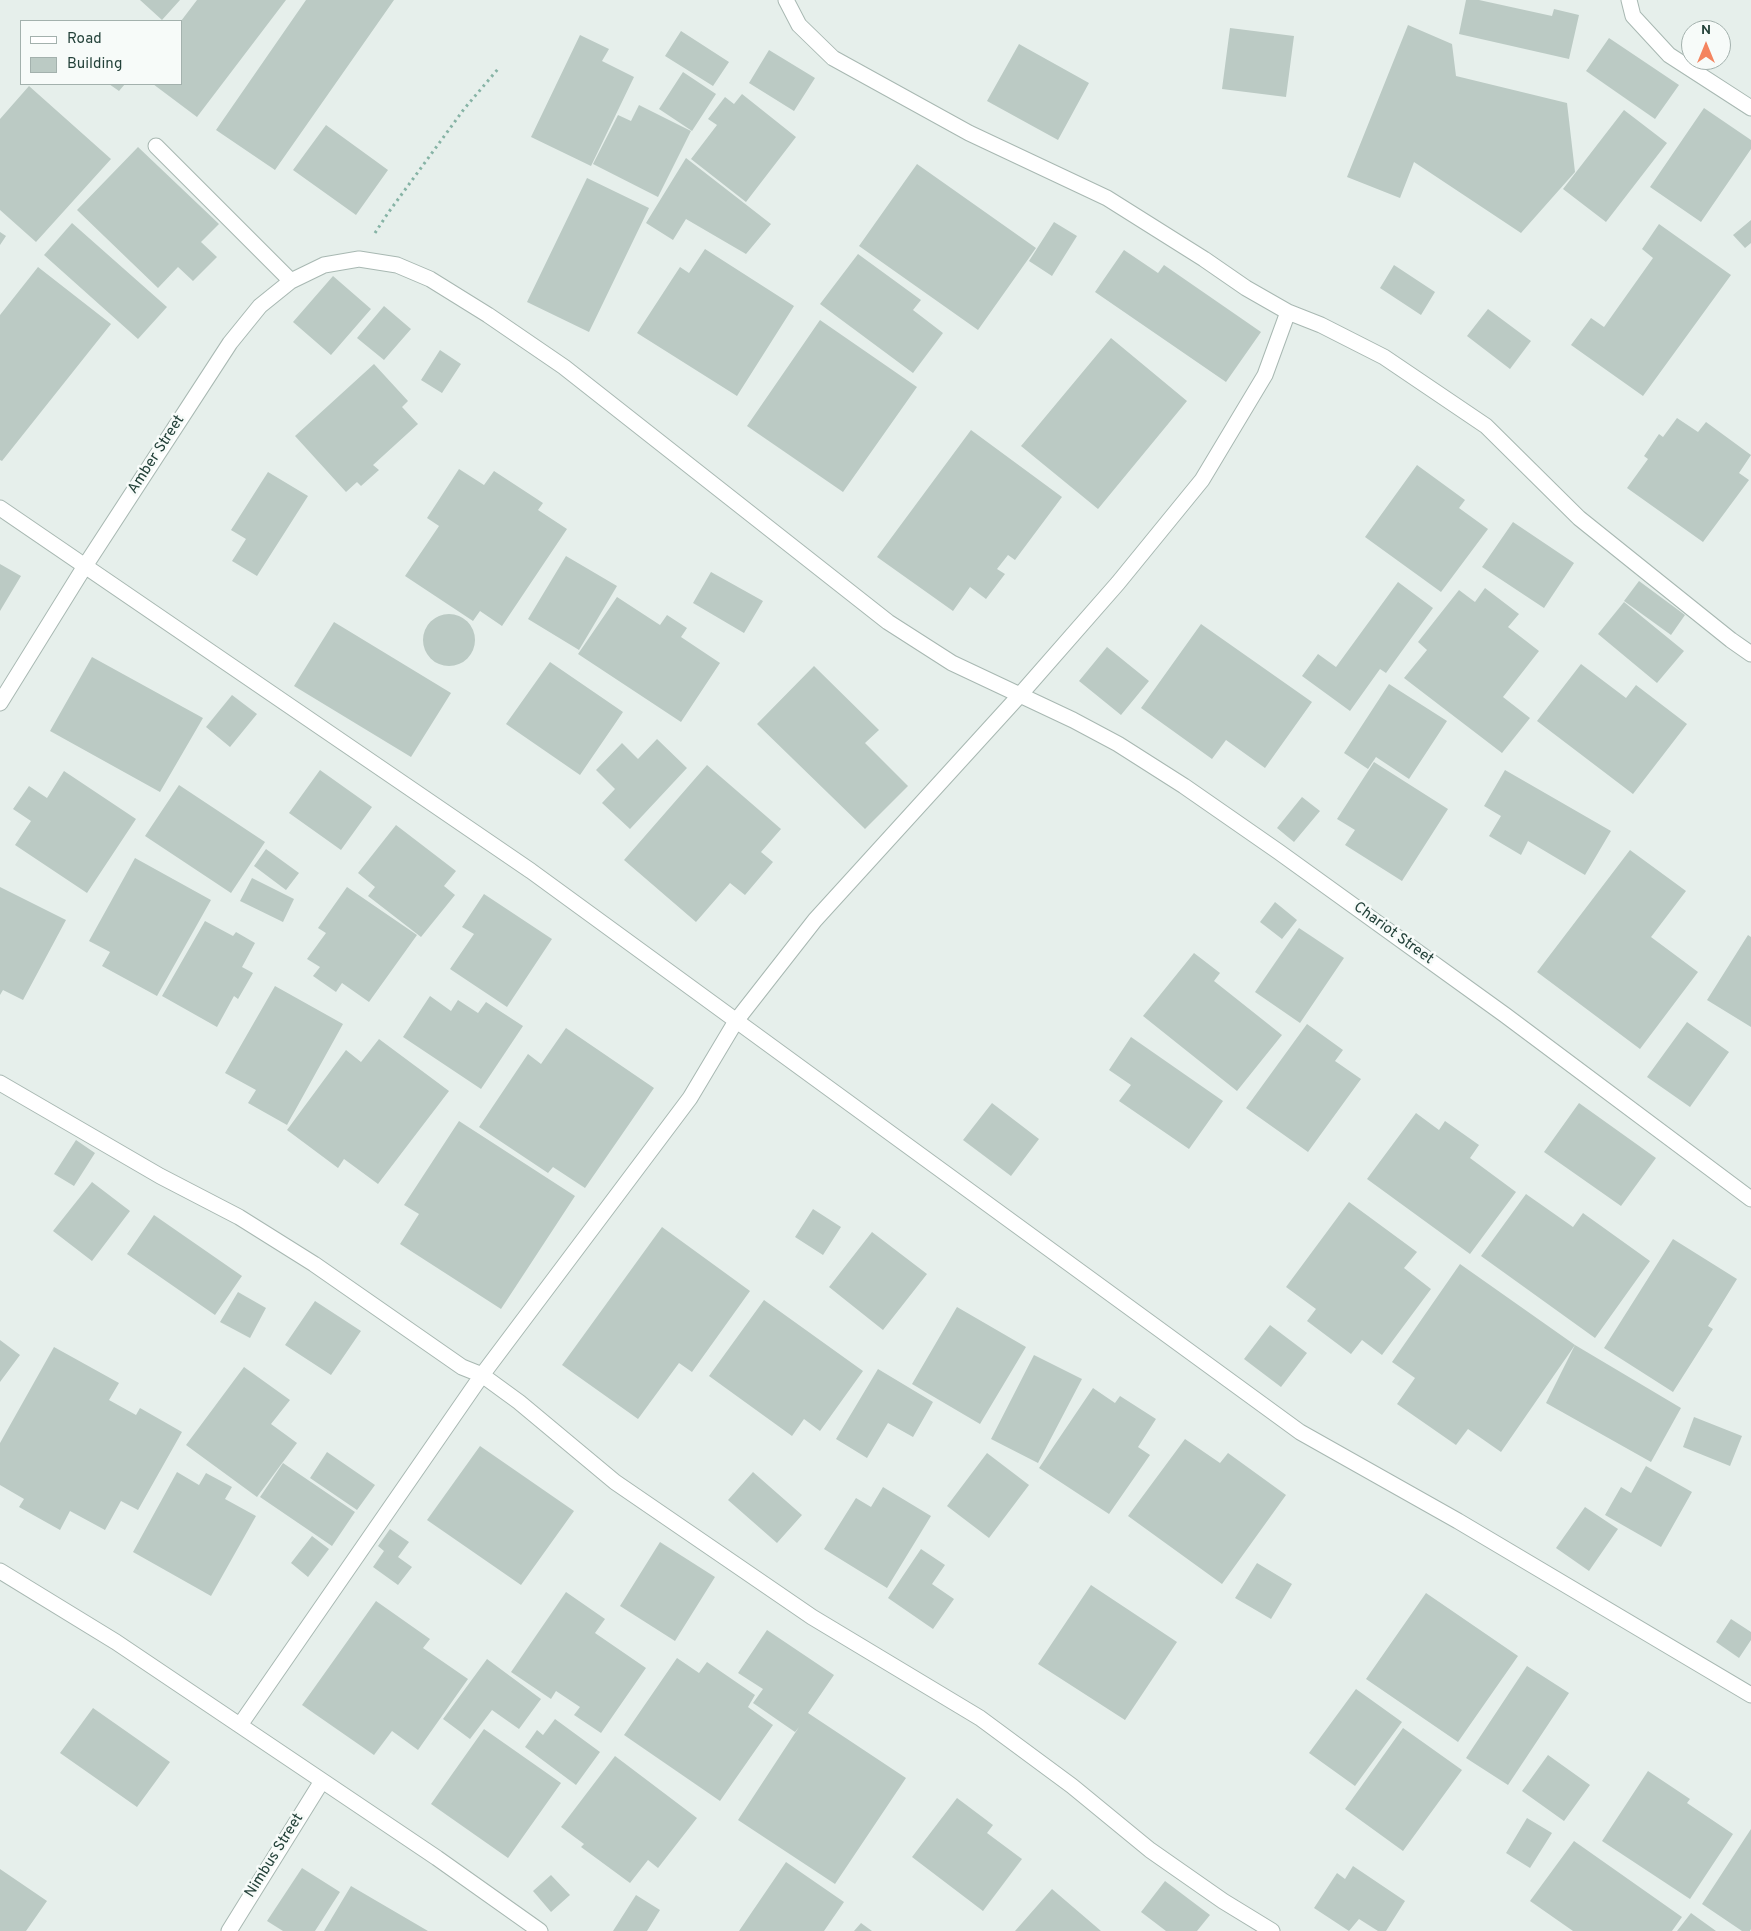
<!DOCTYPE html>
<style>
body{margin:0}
#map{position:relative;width:1751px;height:1931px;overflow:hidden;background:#e6efeb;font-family:Overpass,sans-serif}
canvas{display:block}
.legend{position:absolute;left:20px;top:20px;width:162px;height:65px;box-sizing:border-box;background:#f7fbf9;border:1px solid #a3b1ad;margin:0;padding:6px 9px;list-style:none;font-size:15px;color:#24423a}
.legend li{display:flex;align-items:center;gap:10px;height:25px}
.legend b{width:25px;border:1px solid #a3b1ad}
.north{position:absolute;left:1681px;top:20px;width:50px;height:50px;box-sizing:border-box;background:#f7fbf9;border:1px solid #a3b1ad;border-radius:50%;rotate:0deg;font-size:14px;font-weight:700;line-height:20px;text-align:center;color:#24423a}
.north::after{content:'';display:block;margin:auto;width:18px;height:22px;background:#f4845f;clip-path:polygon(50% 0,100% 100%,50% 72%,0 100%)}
</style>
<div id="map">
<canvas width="1751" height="1931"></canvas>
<ul class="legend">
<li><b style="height:6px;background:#fff"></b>Road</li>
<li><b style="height:14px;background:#bbcac4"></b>Building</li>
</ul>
<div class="north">N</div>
</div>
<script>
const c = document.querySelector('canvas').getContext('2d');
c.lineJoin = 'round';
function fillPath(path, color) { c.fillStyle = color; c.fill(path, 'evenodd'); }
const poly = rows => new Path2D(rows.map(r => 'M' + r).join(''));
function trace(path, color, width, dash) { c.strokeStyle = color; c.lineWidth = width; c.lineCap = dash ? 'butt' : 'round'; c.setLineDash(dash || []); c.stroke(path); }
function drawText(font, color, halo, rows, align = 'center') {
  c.font = font + ' Overpass,sans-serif'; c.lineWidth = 5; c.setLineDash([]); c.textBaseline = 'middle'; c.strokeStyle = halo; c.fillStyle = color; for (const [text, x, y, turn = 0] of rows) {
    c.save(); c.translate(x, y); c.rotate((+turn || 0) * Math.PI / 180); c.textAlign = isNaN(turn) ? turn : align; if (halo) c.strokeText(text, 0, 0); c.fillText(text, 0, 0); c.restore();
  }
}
fillPath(poly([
 [140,0,180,0,162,20],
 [197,0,286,0,197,117,153,84,181,84,181,21],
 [306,0,394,0,275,170,216,130],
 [1466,0,1479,0,1552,16,1554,9,1579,15,1569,59,1459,34],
 [1408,25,1452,44,1456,76,1567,103,1575,172,1521,233,1414,162,1400,198,1347,177],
 [1230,28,1294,36,1286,97,1222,89],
 [681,31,729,62,713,86,665,56],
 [580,35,609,49,602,61,634,77,591,166,531,137],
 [1609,38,1679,85,1655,119,1586,71],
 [1019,44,1089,83,1058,140,987,101],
 [769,50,815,78,794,111,749,83],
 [683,72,716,94,692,131,659,109],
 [109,84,125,84,119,91],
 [29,86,111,159,36,242,0,210,0,119],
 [742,94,796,137,746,202,691,159,717,125,708,119,725,97,734,104],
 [639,105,691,131,658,197,593,164,618,115,631,121],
 [1704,108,1751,140,1751,149,1701,222,1650,187],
 [1624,110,1667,143,1606,222,1563,189],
 [326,125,388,170,356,215,293,170],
 [138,147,219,224,201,242,217,257,193,281,178,267,158,288,77,210],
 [686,158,771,224,746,254,686,219,673,240,646,223],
 [917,164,1036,248,978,330,859,246],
 [587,178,649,208,589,332,527,302],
 [1751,220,1751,243,1745,248,1733,235],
 [1054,222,1077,236,1052,276,1029,261],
 [72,223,167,307,138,339,44,255],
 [1659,224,1731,275,1643,396,1571,345,1591,318,1604,327,1653,258,1642,249],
 [0,232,6,236,0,245],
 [705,249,794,306,737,396,637,333,680,267,689,273],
 [1124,250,1158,273,1164,265,1261,332,1226,382,1095,292],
 [858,254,921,300,913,310,943,333,913,373,820,304],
 [1394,265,1435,292,1421,315,1380,288],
 [38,267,111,324,2,461,0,460,0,315],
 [333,276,371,309,331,355,293,322],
 [384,306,411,329,384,360,357,338],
 [1488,309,1531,341,1510,369,1467,336],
 [820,320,917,387,843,492,747,426],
 [1111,338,1187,401,1098,509,1021,446],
 [440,350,461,364,442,393,421,380],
 [374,364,408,401,402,407,418,424,373,465,379,470,361,486,357,482,346,492,295,436],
 [1677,418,1698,432,1706,422,1751,455,1739,473,1749,480,1703,542,1627,488,1648,459,1644,456,1659,434,1663,437],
 [971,430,1062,497,1015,560,1008,555,997,569,1005,574,986,599,970,587,953,611,877,557],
 [1417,465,1465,500,1459,508,1488,529,1441,592,1365,537],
 [459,469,484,485,494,471,543,503,538,510,567,529,502,626,480,611,473,621,405,576,439,526,427,518],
 [268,472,308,496,257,576,232,561,246,539,231,530],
 [1513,522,1574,563,1544,608,1482,567],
 [566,556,617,586,579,650,528,619],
 [0,564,21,576,0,611],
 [711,572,763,601,744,633,693,603],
 [1639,581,1685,615,1671,635,1624,601],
 [1398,582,1433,608,1386,673,1380,669,1350,711,1302,676,1318,654,1336,667],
 [1485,588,1519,614,1508,627,1539,651,1503,697,1530,718,1502,753,1404,678,1427,650,1418,642,1459,590,1475,602],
 [617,597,660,625,667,615,687,628,681,637,720,663,681,722,578,654],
 [1624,602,1684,651,1657,683,1598,634],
 '423 640a26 26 0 1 1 52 0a26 26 0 1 1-52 0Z',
 [334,622,451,693,411,757,294,686],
 [1201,624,1312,702,1265,768,1226,740,1212,759,1141,708],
 [1107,647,1149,681,1121,715,1079,681],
 [92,657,203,718,160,792,50,731],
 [550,662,623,712,580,775,506,724],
 [1581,664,1626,698,1636,685,1687,724,1633,794,1537,721],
 [814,666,879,730,865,743,908,786,865,829,757,724],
 [1389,684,1447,721,1409,779,1376,757,1368,769,1344,753],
 [232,695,257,714,230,747,206,727],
 [657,739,687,768,630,829,602,803,615,789,596,770,622,743,638,759],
 [1374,762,1448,809,1402,881,1345,845,1355,830,1337,819],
 [707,765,781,829,761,852,773,862,745,895,730,883,696,922,624,860],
 [320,770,372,807,341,850,289,813],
 [1505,770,1611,831,1585,875,1528,841,1521,855,1489,836,1501,816,1484,806],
 [64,771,136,819,87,893,15,845,31,821,13,809,29,786,47,798],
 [179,785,265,842,231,893,145,836],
 [1302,797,1320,811,1294,842,1277,828],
 [396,825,456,871,444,886,455,895,421,937,368,896,375,887,358,873],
 [266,849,299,873,286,890,254,866],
 [1630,850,1686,891,1651,937,1698,972,1640,1049,1537,972],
 [135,858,211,900,157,996,102,966,110,952,89,941],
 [252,878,294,899,283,922,240,901],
 [0,887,66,920,23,1000,3,990,0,995],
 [347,887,417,935,369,1002,342,983,336,992,313,976,320,967,307,959,326,933,318,928],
 [484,894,552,939,507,1007,450,969,474,934,462,927],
 [1275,902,1297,920,1282,939,1260,922],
 [205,921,233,936,236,932,255,943,242,967,253,973,238,999,234,996,217,1027,162,996],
 [1299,928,1344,958,1300,1023,1255,992],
 [1748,935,1751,937,1751,1027,1707,1000],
 [1194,953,1220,973,1214,981,1282,1035,1237,1091,1143,1016],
 [275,986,343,1024,287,1125,248,1103,256,1090,225,1073],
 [430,996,451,1011,458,1000,478,1013,486,1002,523,1026,481,1089,403,1037],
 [1687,1022,1729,1052,1690,1107,1647,1077],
 [1307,1024,1343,1050,1335,1061,1361,1079,1308,1152,1246,1108],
 [566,1028,654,1088,585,1188,553,1167,548,1173,479,1127,528,1054,541,1064],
 [1131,1037,1223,1101,1189,1149,1119,1101,1131,1085,1109,1070],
 [379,1039,449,1091,378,1184,344,1159,338,1168,287,1130,346,1050,361,1062],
 [992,1103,1039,1139,1011,1176,963,1140],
 [1579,1103,1656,1158,1621,1206,1544,1152],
 [1416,1113,1439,1130,1445,1121,1479,1145,1470,1158,1516,1192,1470,1254,1367,1179],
 [459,1121,575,1196,501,1309,400,1244,419,1214,404,1205],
 [76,1140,95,1153,74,1186,54,1174],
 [92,1182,130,1211,92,1261,53,1231],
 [1526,1194,1573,1227,1583,1213,1650,1261,1595,1338,1481,1256],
 [1349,1202,1417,1252,1404,1268,1431,1289,1382,1355,1362,1340,1351,1354,1307,1321,1316,1309,1286,1287],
 [813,1209,841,1227,823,1255,795,1237],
 [154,1215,242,1276,215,1315,127,1254],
 [662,1227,750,1291,692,1372,679,1363,638,1419,562,1365],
 [872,1232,927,1274,883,1330,829,1287],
 [1673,1239,1737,1279,1708,1326,1713,1329,1673,1392,1604,1348],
 [1460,1264,1575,1345,1681,1408,1651,1462,1546,1403,1575,1345,1501,1452,1468,1429,1456,1445,1397,1404,1415,1378,1392,1362],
 [238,1292,266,1308,250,1338,220,1322],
 [764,1300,863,1371,820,1431,804,1419,792,1436,709,1376],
 [315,1301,361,1331,331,1375,285,1345],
 [957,1307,1026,1347,980,1424,912,1384],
 [1270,1325,1307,1353,1281,1387,1244,1359],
 [0,1340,20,1355,0,1382],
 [54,1347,119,1383,109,1400,136,1415,140,1408,182,1432,138,1510,121,1501,105,1530,70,1511,60,1530,19,1507,24,1499,0,1485,0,1443],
 [1034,1355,1082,1379,1038,1463,991,1439],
 [244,1367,290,1400,271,1424,297,1443,257,1497,186,1445],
 [878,1369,933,1402,913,1437,888,1423,867,1458,836,1439],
 [1093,1388,1115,1403,1120,1396,1156,1419,1138,1447,1150,1455,1109,1514,1039,1468],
 [1694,1417,1742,1436,1730,1466,1683,1447],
 [1185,1439,1220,1463,1228,1453,1286,1495,1222,1584,1128,1516],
 [480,1446,574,1511,521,1585,427,1520],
 [327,1452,375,1485,357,1510,310,1478],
 [987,1453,1029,1485,989,1538,947,1506],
 [283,1463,355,1512,332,1546,260,1497],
 [1646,1466,1692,1492,1661,1547,1605,1515,1621,1487,1631,1493],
 [177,1472,199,1485,206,1473,232,1487,225,1499,256,1516,211,1596,133,1552],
 [753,1472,802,1515,777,1543,728,1500],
 [883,1487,931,1516,887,1588,824,1549,856,1498,871,1507],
 [1585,1507,1618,1529,1589,1571,1556,1548],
 [390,1529,409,1542,398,1557,412,1567,398,1585,373,1567,384,1551,378,1546],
 [312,1536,329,1549,308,1577,291,1563],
 [660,1542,715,1577,675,1641,620,1606],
 [921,1549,945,1565,932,1584,954,1599,933,1629,888,1598],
 [1257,1563,1292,1584,1271,1619,1235,1598],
 [1091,1585,1177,1642,1125,1720,1038,1664],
 [566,1592,605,1619,595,1633,646,1668,601,1733,574,1715,580,1707,556,1691,551,1699,511,1672],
 [1426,1593,1518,1656,1458,1742,1366,1679],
 [376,1601,430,1639,423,1648,468,1679,418,1750,392,1731,374,1755,302,1705],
 [1731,1619,1751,1632,1751,1640,1739,1658,1716,1642],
 [767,1630,834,1675,808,1713,906,1778,835,1884,738,1820,799,1727,795,1732,753,1703,763,1689,738,1673],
 [677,1658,699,1673,707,1662,755,1695,748,1707,773,1725,720,1801,624,1735],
 [487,1659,541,1699,519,1729,492,1710,470,1739,443,1719],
 [1527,1666,1569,1693,1508,1785,1466,1758],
 [1356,1689,1402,1722,1355,1786,1309,1753],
 [93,1708,170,1762,137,1807,60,1753],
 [555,1719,600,1752,576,1785,525,1747,537,1730,543,1735],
 [1403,1728,1462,1770,1403,1851,1345,1809],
 [484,1729,561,1783,508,1858,431,1804],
 [1548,1755,1590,1785,1564,1821,1522,1791],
 [615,1756,697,1818,658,1868,648,1860,630,1883,581,1847,584,1844,561,1827],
 [1648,1771,1690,1799,1687,1803,1733,1834,1690,1899,1602,1841],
 [957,1798,993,1825,987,1833,1022,1859,983,1911,912,1857],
 [1527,1818,1552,1833,1530,1868,1506,1853],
 [1751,1829,1751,1929,1750,1931,1742,1931,1702,1904],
 [1574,1841,1682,1917,1672,1931,1573,1931,1530,1901],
 [786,1862,844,1902,824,1931,739,1931],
 [1353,1866,1405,1901,1386,1931,1378,1931,1359,1919,1349,1931,1314,1908,1337,1873,1345,1879],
 [302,1868,340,1892,315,1931,283,1931,267,1921],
 [0,1869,47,1901,26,1931,0,1931],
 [551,1875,570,1895,551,1912,533,1891],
 [1165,1881,1210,1915,1197,1931,1166,1931,1141,1912],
 [351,1886,428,1931,324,1931],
 [1052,1889,1101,1931,1015,1931],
 [636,1895,660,1910,647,1931,613,1931],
 [1691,1913,1716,1931,1677,1931],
 [861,1923,872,1931,854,1931]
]), '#bbcac4');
const minor = poly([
 [1629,0,1633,16,1669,55,1751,108],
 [156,146,291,281],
 [1288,312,1321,325,1384,357,1486,426,1579,518,1731,640,1751,654],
 [0,508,531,871,1300,1432,1458,1521,1751,1695],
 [0,703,85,566,230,343,260,306,291,281,324,265,359,259,397,265,430,279,488,315,564,367,888,622,952,663,1073,720,1118,744,1184,786,1279,852,1505,1015,1751,1199],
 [0,1083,160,1176,239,1217,314,1264,462,1367,482,1375,519,1402,615,1482,812,1617,980,1718,1072,1786,1150,1850,1223,1901,1272,1931],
 [0,1571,116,1642,437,1858,540,1931],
 [240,1725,482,1375,690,1098,736,1021,815,920,1019,696,1118,583,1202,480,1265,375,1288,312,1246,288,1204,259,1107,198,969,133,833,58,799,25,786,0],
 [229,1931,322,1781]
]);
trace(minor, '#a8b8b2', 17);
trace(poly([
 [375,233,388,213,464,109,498,69]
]), '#86b3a5', 3, [2.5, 4]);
trace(minor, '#fff', 15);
drawText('15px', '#24423a', '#f7fbf9', [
 ["Amber Street",157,455,-57],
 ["Chariot Street",1393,934,36],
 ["Nimbus Street",275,1856,-58]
]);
</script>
